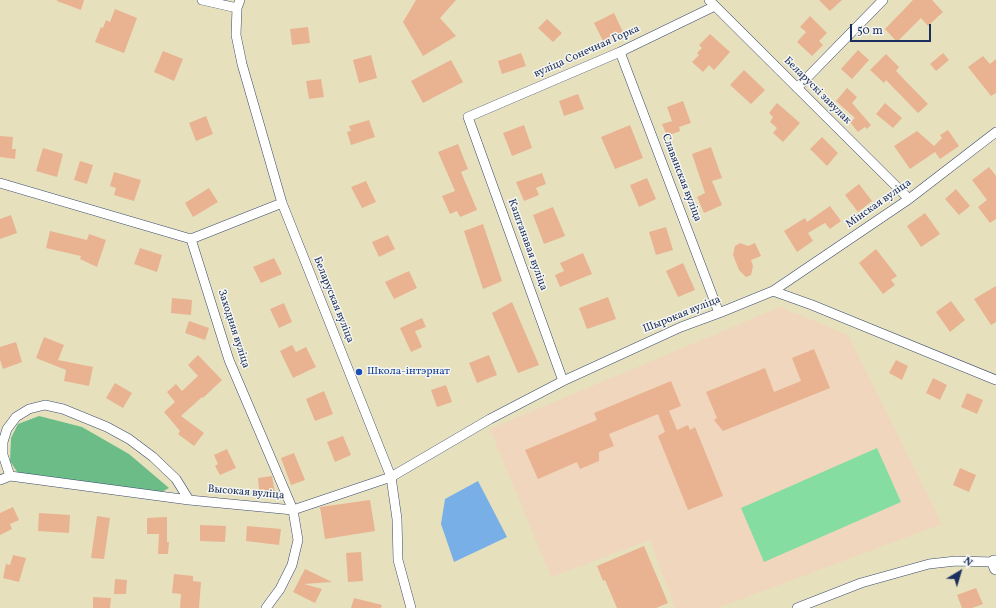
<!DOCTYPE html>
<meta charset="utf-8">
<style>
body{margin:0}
#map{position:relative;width:996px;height:608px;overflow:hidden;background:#e6e0bd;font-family:Vollkorn,serif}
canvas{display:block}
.north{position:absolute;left:940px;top:552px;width:40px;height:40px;-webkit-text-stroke:3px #f6f6f2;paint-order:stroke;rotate:38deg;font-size:11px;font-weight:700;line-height:16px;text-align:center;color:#1b2f5e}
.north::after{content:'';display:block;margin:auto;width:14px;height:18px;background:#1b2f5e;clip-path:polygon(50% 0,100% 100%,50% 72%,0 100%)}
.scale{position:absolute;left:850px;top:24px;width:81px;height:18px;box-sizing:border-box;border:2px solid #1b2f5e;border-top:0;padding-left:5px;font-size:12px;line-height:14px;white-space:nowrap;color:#1b2f5e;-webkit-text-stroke:3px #f6f6f2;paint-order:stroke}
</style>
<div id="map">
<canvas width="996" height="608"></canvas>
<div class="north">N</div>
<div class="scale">50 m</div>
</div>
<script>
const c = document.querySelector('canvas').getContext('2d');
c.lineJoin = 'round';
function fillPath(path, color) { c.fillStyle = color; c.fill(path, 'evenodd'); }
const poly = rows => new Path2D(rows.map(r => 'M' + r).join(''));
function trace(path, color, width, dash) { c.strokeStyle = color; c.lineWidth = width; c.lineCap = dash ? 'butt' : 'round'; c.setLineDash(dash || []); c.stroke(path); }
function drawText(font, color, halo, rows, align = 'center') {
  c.font = font + ' Vollkorn,serif'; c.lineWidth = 3; c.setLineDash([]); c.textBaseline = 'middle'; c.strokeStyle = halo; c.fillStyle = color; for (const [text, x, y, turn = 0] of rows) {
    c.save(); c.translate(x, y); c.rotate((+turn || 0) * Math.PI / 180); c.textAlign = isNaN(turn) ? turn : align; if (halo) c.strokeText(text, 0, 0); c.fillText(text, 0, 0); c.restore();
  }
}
fillPath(poly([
 [780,307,848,335,942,524,718,608,675,608,650,540,551,577,490,429]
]), '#f0d6bc');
fillPath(poly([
 [877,448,901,502,764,562,741,508]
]), '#86dda1');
fillPath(poly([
 [39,416,82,427,129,454,169,488,156,495,23,481,10,461,11,438,18,424]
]), '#6cbc87');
fillPath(poly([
 [478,481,507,537,454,562,441,524,445,499]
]), '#77afe6');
fillPath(poly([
 [57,0,84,0,81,10,57,1],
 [416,0,456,0,440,18,456,36,423,56,403,22],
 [819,0,842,0,830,11],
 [913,0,932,0,943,12,928,26,921,18,897,42,885,29],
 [115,9,137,18,124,53,95,42,101,27,103,28,106,20,110,22],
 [614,13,623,32,603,41,594,23],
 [810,16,827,33,819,41,823,45,812,56,797,42,806,32,800,27],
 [547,19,562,33,553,42,538,28],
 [308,27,310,43,292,45,290,29],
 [710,34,730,52,714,70,709,65,703,72,692,62,699,55,697,53,702,48,699,45],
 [858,50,869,60,852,79,841,69],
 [163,51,183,59,174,81,154,72],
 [521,53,526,66,502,74,498,61],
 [943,53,949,60,936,71,930,64],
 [886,54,899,67,896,71,928,104,918,113,886,80,884,83,870,70],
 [371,55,377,78,359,83,353,60],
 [983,56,990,64,996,59,996,93,991,96,968,67],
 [451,60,463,82,423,103,411,81],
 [744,70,765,90,751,104,730,85],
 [321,79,324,97,309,99,306,81],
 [847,88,857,97,852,103,871,125,867,129,865,127,858,132,850,122,855,118,836,101],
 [578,94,584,109,564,116,559,101],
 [683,101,691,123,679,127,680,131,667,136,662,124,672,121,667,107],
 [777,103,800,123,783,142,773,133,777,128,770,122,773,117,769,113],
 [885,103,902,118,893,128,876,114],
 [206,116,213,134,196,141,189,123],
 [369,120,375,137,351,145,347,132,351,131,349,126],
 [524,125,532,148,512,156,503,133],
 [630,125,643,158,615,169,601,137],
 [948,130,959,146,940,159,935,152,910,169,894,146,917,131,934,146,942,138,940,135],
 [0,136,13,137,12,149,16,149,15,159,0,157],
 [822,137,838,153,827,166,810,149],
 [458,144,468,169,461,172,477,210,460,217,457,211,450,214,442,196,455,191,438,152],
 [711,147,722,178,712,181,722,205,704,213,697,197,705,193,692,154],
 [43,148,63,154,57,177,36,171],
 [80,161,93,165,87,184,74,180],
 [989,167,996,176,996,219,990,223,978,207,987,200,972,180],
 [114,172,141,180,134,201,114,195,116,188,110,186],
 [542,173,546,184,536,188,539,195,524,201,516,182],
 [647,178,656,199,639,207,630,185],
 [366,181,376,202,362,208,351,187],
 [859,184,872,201,858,212,845,195],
 [209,188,218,202,193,217,185,203],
 [956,189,970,206,959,215,945,199],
 [830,206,841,221,830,229,825,223,808,233,813,241,797,252,784,231,805,218,807,222],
 [553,207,565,236,544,244,533,215],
 [925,213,940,234,921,247,907,226],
 [11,215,17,233,0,239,0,219],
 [483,224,502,281,483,289,464,231],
 [666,227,673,250,656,255,649,232],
 [50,231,87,240,89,234,106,240,97,267,80,259,81,256,46,248],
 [388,235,395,249,379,257,372,242],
 [740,243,748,246,755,243,761,256,751,260,753,266,751,275,746,277,739,270,733,255,735,246],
 [140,248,162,255,157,272,134,264],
 [876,249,897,276,891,280,895,285,883,294,859,263],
 [583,253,592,274,560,287,555,275,564,271,560,263],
 [274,258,282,274,261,283,253,267],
 [683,263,695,290,678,297,666,271],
 [409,271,417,288,394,299,385,282],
 [996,286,996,322,991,325,974,299],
 [608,297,616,319,587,329,579,308],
 [172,298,192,300,191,315,171,313],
 [951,301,965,320,950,332,936,312],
 [512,302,539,365,518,373,492,313],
 [284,303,292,322,279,328,270,309],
 [422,318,426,327,415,331,422,347,411,352,400,328],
 [189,321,209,328,205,340,185,333],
 [44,337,64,345,58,360,93,367,89,386,64,381,66,370,36,358],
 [16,342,22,362,3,369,0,360,0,347],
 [292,345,296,352,306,347,316,367,293,378,280,351],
 [814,349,830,388,723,431,714,420,717,418,706,392,765,368,774,392,801,381,792,358],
 [198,355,222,380,203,398,202,397,181,416,204,433,194,446,178,434,180,431,164,412,175,402,167,392,176,384,182,391,198,376,188,365],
 [489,355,497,375,477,383,469,363],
 [896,360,908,366,902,380,889,373],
 [933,378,947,385,940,400,926,393],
 [671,381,681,406,669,411,677,430,688,425,690,430,695,427,723,496,688,510,658,436,665,432,658,414,609,434,614,446,599,452,599,461,580,469,577,462,538,479,525,450,597,420,594,413],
 [115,383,132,393,123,408,106,398],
 [446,385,452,402,437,407,431,390],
 [324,391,333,414,315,421,306,399],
 [967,393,983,400,977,414,961,407],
 [343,436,351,455,335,462,327,442],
 [227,449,236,468,220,475,215,466,218,464,214,455],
 [294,453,305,480,291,485,281,458],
 [960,468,976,475,969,492,953,485],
 [272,476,275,493,265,495,264,489,259,490,258,478],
 [370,500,375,531,325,539,320,507],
 [13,507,19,520,10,524,12,529,0,535,0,513],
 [39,513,70,515,69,533,38,531],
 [97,516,110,518,104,559,91,558],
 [167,517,167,542,169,542,168,554,158,554,159,534,147,534,147,518],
 [200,525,226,526,225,542,200,541],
 [247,526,281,529,279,545,246,541],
 [644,546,668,603,656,608,617,608,605,580,603,581,597,566],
 [361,552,363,581,348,582,346,553],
 [13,555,26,558,19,582,3,578,6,564,10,565],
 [305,569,332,582,304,584,322,589,315,603,293,592],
 [174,574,193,576,193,581,201,582,199,608,180,608,181,594,172,593],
 [115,579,127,580,126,594,114,594],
 [976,588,983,604,972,608,962,608,957,595],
 [93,597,111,598,110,608,93,608],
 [354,598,382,605,381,608,351,608]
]), '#e9b392');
const street = poly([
 [202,0,237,8],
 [240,0,237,8,236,35,242,64,282,203,391,477,397,519,398,560,411,608],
 [709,0,909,199],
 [620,52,719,313],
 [797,88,883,0],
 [0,183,191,239,229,360,293,510,298,540,292,565,280,589,266,608],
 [191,239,282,203],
 [773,291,909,199,996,132],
 [563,381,468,117,620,52,715,6],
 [0,480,10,476],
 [189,500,176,479,153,457,129,439,107,427,63,409,45,405,29,409,16,417,7,429,3,442,3,455,10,476,189,500,293,510,391,477,490,419,563,381,681,327,719,313,773,291,812,305,996,380],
 [797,608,861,583,929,564,956,561,994,562]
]);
const secondary = poly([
 [996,562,994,562,996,568]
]);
trace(street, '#394a6c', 10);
trace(secondary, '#394a6c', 14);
trace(street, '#fff', 9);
trace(secondary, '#fff', 13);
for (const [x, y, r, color] of [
 [359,372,4,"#1a4fb4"]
]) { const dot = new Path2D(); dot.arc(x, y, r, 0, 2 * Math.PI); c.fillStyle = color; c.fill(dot); trace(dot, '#f6f6f2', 1.5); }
drawText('11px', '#1b2f5e', '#f6f6f2', [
 ["вуліца Сонечная Горка",587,52,-24],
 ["Беларускі завулак",817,91,45],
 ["Славянская вуліца",681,178,69],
 ["Мінская вуліца",879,204,-35],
 ["Каштанавая вуліца",527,245,70],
 ["Беларуская вуліца",333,300,68],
 ["Шырокая вуліца",682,315,-22],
 ["Заходняя вуліца",233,329,72],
 ["Высокая вуліца",246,493,5]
]);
drawText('11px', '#164399', '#f6f6f2', [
 ["Школа-інтэрнат",367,372]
], 'left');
</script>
